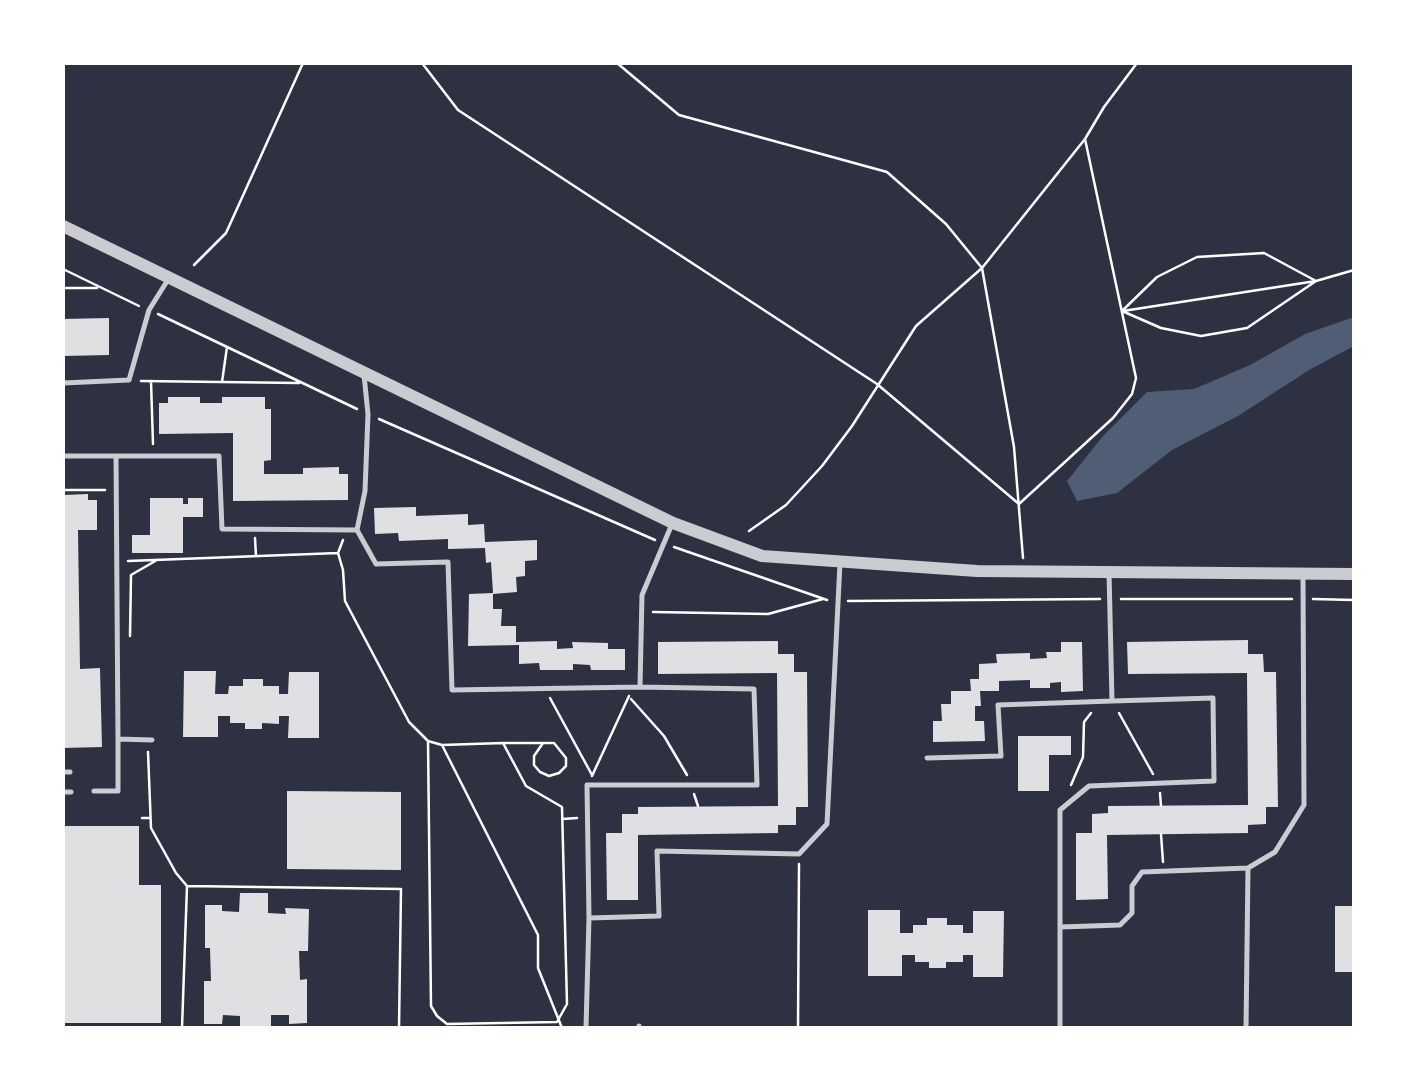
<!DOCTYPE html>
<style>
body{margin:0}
#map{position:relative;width:1417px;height:1091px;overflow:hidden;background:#2d3142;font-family:Montserrat,sans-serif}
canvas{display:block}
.frame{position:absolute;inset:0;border:65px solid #fff;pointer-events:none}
</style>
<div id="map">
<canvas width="1417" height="1091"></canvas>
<div class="frame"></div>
</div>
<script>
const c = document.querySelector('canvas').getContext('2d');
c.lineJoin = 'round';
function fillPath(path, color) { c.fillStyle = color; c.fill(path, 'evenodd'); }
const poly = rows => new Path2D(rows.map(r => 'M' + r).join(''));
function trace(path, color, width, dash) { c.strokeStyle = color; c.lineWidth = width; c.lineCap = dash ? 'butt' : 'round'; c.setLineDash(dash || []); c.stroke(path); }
fillPath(poly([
 [1354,317,1354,346,1309,370,1238,416,1172,450,1117,493,1077,501,1067,481,1103,436,1147,392,1194,389,1250,365,1305,334]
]), '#4f5d75');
fillPath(poly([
 [109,318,109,355,63,356,63,319],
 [168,397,200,397,200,403,222,403,222,397,265,397,265,409,271,409,271,460,264,461,264,474,303,474,303,468,339,467,339,474,348,474,348,500,233,501,233,433,159,434,159,403,168,403],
 [88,494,88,500,97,500,97,530,78,530,80,669,100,668,102,747,63,748,63,495],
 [150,498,183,498,183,504,188,504,188,498,203,498,203,517,183,517,183,553,132,553,132,535,150,535],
 [416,507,416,516,468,514,468,525,484,524,485,542,537,540,537,560,525,561,525,576,516,577,517,592,493,594,493,609,502,609,501,626,516,626,516,642,557,641,557,649,573,648,572,642,608,643,608,649,625,649,625,670,591,670,590,665,573,664,573,670,540,670,539,663,519,664,519,645,468,646,469,594,493,593,491,562,486,563,485,548,448,549,448,539,399,541,398,533,375,534,374,508],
 [1248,640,1248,654,1263,654,1264,672,1276,672,1278,807,1266,807,1266,824,1248,825,1248,833,1107,835,1108,899,1076,900,1076,833,1092,833,1092,814,1108,813,1108,806,1248,805,1247,673,1128,674,1127,642],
 [778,641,778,654,794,654,794,672,807,672,808,807,796,807,796,825,778,825,778,833,638,835,638,900,607,900,606,833,622,833,622,814,638,814,638,807,778,806,777,673,658,674,658,642],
 [1061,642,1082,642,1083,691,1061,692,1061,682,1050,683,1050,688,1030,688,1030,680,999,681,999,691,980,691,981,706,975,706,975,721,984,721,985,741,933,742,933,721,942,721,941,704,951,704,951,691,971,691,970,679,979,679,979,664,997,663,996,654,1030,653,1030,659,1047,658,1046,652,1061,652],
 [184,671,216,671,215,694,228,694,229,686,243,686,243,679,263,679,263,686,279,686,279,694,288,694,289,672,319,672,319,738,288,738,289,716,279,716,279,724,262,723,262,729,245,729,245,723,230,723,230,716,218,716,218,737,183,737],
 [1018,736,1071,736,1071,755,1049,755,1049,791,1018,791],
 [287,791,401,792,401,870,287,869],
 [63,826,139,826,139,885,161,885,161,1023,63,1023],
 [240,893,268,893,268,913,286,914,285,908,309,909,308,951,299,951,300,980,307,979,307,1023,289,1024,289,1015,271,1015,271,1028,240,1028,240,1016,223,1015,222,1024,204,1024,204,981,211,981,210,948,205,948,205,905,222,905,222,911,239,912],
 [1335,906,1354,906,1354,972,1335,972],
 [868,910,900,910,900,933,913,933,913,925,927,925,927,918,947,918,947,925,963,925,963,933,973,933,973,911,1004,911,1003,977,973,977,973,955,963,955,963,962,946,962,946,968,929,968,929,962,915,962,915,955,902,955,902,976,868,976]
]), '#e0e0e3');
trace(poly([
 [422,63,458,110,877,384,1019,504,1113,418,1132,394,1136,378,1085,139],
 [617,63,679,115,887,172,946,224,982,268,1014,447,1023,558],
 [1264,253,1316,281,1247,328,1201,336,1161,328,1122,311,1157,277,1197,257,1264,253],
 [194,265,226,233,303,63],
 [63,269,139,306],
 [63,288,97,288],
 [1123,311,1316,281,1354,270],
 [158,314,357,409],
 [141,381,299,383],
 [151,381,153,444],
 [222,382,227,347],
 [379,419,655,540],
 [63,490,105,490],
 [749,531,786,505,822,466,852,426,916,326,982,268,1085,139,1104,107,1137,63],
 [255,538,256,556],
 [674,547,827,600],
 [338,553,343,570,345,601,409,722,428,741,431,1006,437,1016,447,1024,557,1022,567,1004,562,807,526,786,503,743,442,745],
 [128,561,338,553,343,540],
 [1121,599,1292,599],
 [1313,599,1354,600],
 [848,601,1100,599],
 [653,612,768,614,823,599],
 [130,636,131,575,157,560],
 [550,698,592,775],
 [631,699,664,736,687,775],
 [1119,713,1153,774],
 [428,741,442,745,538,935,538,968,562,1028],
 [503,743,554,743,566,758,566,766,559,773,549,776,540,772,534,765,534,756,543,743],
 [148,752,151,828,176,873,187,886,182,1028],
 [592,776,629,696],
 [1071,785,1083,757,1084,722,1091,713],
 [1160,793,1161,806],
 [694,794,698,806],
 [142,818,150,818],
 [563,819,577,818],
 [1161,834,1163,862],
 [187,886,401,889,399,1028],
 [798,1028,799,864]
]), '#fff', 2.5);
trace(poly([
 [63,383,129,380,149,310,169,278],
 [63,456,219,456,222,529,357,530,365,491,368,414,364,375],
 [116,456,118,739,152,740],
 [672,524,642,595,640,687,754,689,757,785,587,785,589,918,659,916,657,851,799,854,827,824,840,563],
 [357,530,376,564,448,562,452,690,640,687],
 [927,758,1001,756,998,705,1112,701],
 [63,772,70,772],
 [94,791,118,791,118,739],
 [63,792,71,792],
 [1060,927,1120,925,1132,913,1132,886,1142,872,1248,868,1275,852,1304,805,1303,573],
 [586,1028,589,918],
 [639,1028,639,1026],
 [1060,1028,1060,810,1089,786,1214,781,1213,698,1112,701,1109,572],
 [1246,1028,1248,868]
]), '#caccd0', 5);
trace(poly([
 [63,226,673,523,762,556,977,571,1354,574]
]), '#caccd0', 12);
</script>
